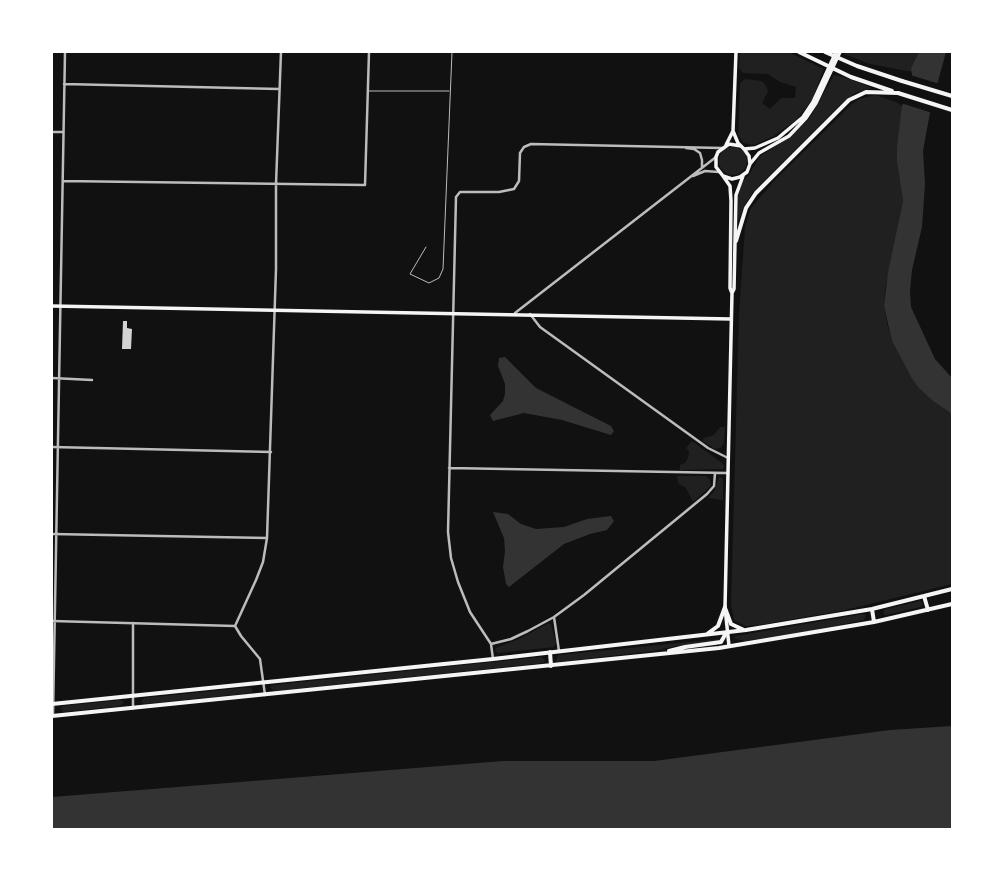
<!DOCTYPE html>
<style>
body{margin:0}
#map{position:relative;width:1004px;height:881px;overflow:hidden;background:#111;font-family:"Roboto Condensed",sans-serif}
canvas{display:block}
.frame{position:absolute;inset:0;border:53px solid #fff;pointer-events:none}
</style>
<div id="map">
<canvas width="1004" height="881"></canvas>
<div class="frame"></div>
</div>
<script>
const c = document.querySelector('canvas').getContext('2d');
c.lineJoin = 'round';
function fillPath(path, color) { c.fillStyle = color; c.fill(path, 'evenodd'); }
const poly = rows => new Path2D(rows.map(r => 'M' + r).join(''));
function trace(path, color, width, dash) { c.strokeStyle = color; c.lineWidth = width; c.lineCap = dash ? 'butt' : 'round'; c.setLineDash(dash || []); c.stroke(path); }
fillPath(poly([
 [740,52,788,52,824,69,812,100,796,120,774,136,754,145,743,143,738,135,740,83,745,79,762,81,766,86,768,91,762,103,770,109,781,98,795,98,796,87,780,82,768,74,743,73,739,68],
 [845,52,919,52,911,68,912,72,870,64,844,54],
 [834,75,844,77,872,88,855,93,842,103,754,191,747,201,738,221,738,192,742,182,749,175,759,157,791,136,809,119],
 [875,95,896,102,902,106,903,110,897,146,897,162,903,201,885,289,884,306,887,323,892,341,911,377,933,401,952,414,952,584,841,611,759,625,745,626,734,620,731,605,739,314,745,227,751,208,774,181,851,105,859,99],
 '719 161a14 14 0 1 1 28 0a14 14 0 1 1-28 0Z',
 [720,427,725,427,724,443,721,448,715,449,702,441,704,438,714,435],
 [692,441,722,463,724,466,723,469,680,470,680,465,685,463,688,458,689,452,686,448],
 [677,476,706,476,710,480,711,485,709,488,693,502,686,488,678,483],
 [719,476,723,479,723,500,708,498,715,490],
 [920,601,923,604,920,607,886,615,884,614,884,610,886,609],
 [862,614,866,615,864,620,804,632,745,641,733,638,736,636],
 [549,623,551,625,556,643,554,647,498,653,495,651,496,648,519,639],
 [721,639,719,642,676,646,654,651,558,662,556,660,558,655],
 [541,657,545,660,544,663,274,691,270,687,272,685],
 [250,687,253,691,251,693,144,704,141,701,144,698],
 [121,700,124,702,121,706,63,712,61,708,63,706]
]), '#202020');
fillPath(poly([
 [919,52,946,52,931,107,923,151,925,184,922,227,912,270,910,291,911,307,935,359,952,378,952,414,933,401,919,388,911,377,892,341,884,306,888,272,903,201,897,162,897,146,902,106,912,75,911,68],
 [505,357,536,388,611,426,614,431,611,435,562,420,524,413,493,421,490,415,503,401,505,394,505,384,498,366,499,358],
 [493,512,508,514,521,524,536,529,564,527,587,519,611,516,614,521,607,530,590,534,564,544,509,587,506,584,503,567,505,551,504,538],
 [952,726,952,829,52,829,52,797,503,761,654,761,890,730]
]), '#333');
fillPath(poly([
 [910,75,940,84,932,113,901,103]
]), '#111');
fillPath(poly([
 [123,321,127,321,127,328,132,329,131,349,122,349]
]), '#d3d3d3');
trace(poly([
 [368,91,449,91],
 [426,247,410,274,429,283,439,278,443,269,452,52]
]), '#bcbcbc', 1);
trace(poly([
 [64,84,279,89],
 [52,132,63,132],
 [686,148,694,149,700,153,702,160,702,168],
 [693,176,705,171,719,172],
 [63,181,365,185,369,52],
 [515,313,716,157],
 [530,314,540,327,708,448,728,458],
 [52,378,92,380],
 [52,447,271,452],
 [449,468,728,473],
 [52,534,267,538],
 [554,617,559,651],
 [52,621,235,626],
 [491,644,511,639,528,631,554,617,584,595,707,494,714,486,715,473],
 [493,659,491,644,470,612,458,582,451,558,448,532,456,197,460,192,499,192,514,189,519,181,520,153,524,147,531,144,722,148],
 [265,695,260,659,241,636,235,626,256,580,263,562,267,538,276,269,276,184,281,52],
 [133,708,133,623],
 [53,716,65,52]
]), '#bcbcbc', 2.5);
trace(poly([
 [733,131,738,143,744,149,749,156,750,164,747,172,740,177,732,179,723,176,716,167,716,157,718,152,729,144,741,146],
 [726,145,733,131,736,52],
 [744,149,755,148,778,138,803,117,813,102,836,52],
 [750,164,759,153,789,136,806,118,816,103,840,52],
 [723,176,730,186,731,201,730,288,732,293,725,607,729,646],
 [732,293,734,289,736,195,743,176],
 [52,306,731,319]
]), '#f5f5f5', 3.5);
trace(poly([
 [799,52,851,77,892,91],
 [825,52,857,66,902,81],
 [736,241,746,208,756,193,849,100,866,92,898,93],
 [924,596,928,610],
 [725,608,731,624,744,630],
 [872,609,874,622],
 [707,634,718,626,725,607],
 [669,651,685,647,721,642,726,633],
 [550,652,551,666],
 [52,704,493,659,746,630,872,609,952,589],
 [52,716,719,648,874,622,952,604]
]), '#f5f5f5', 4);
trace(poly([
 [902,81,952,96],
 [898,93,952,110]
]), '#f5f5f5', 4);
</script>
